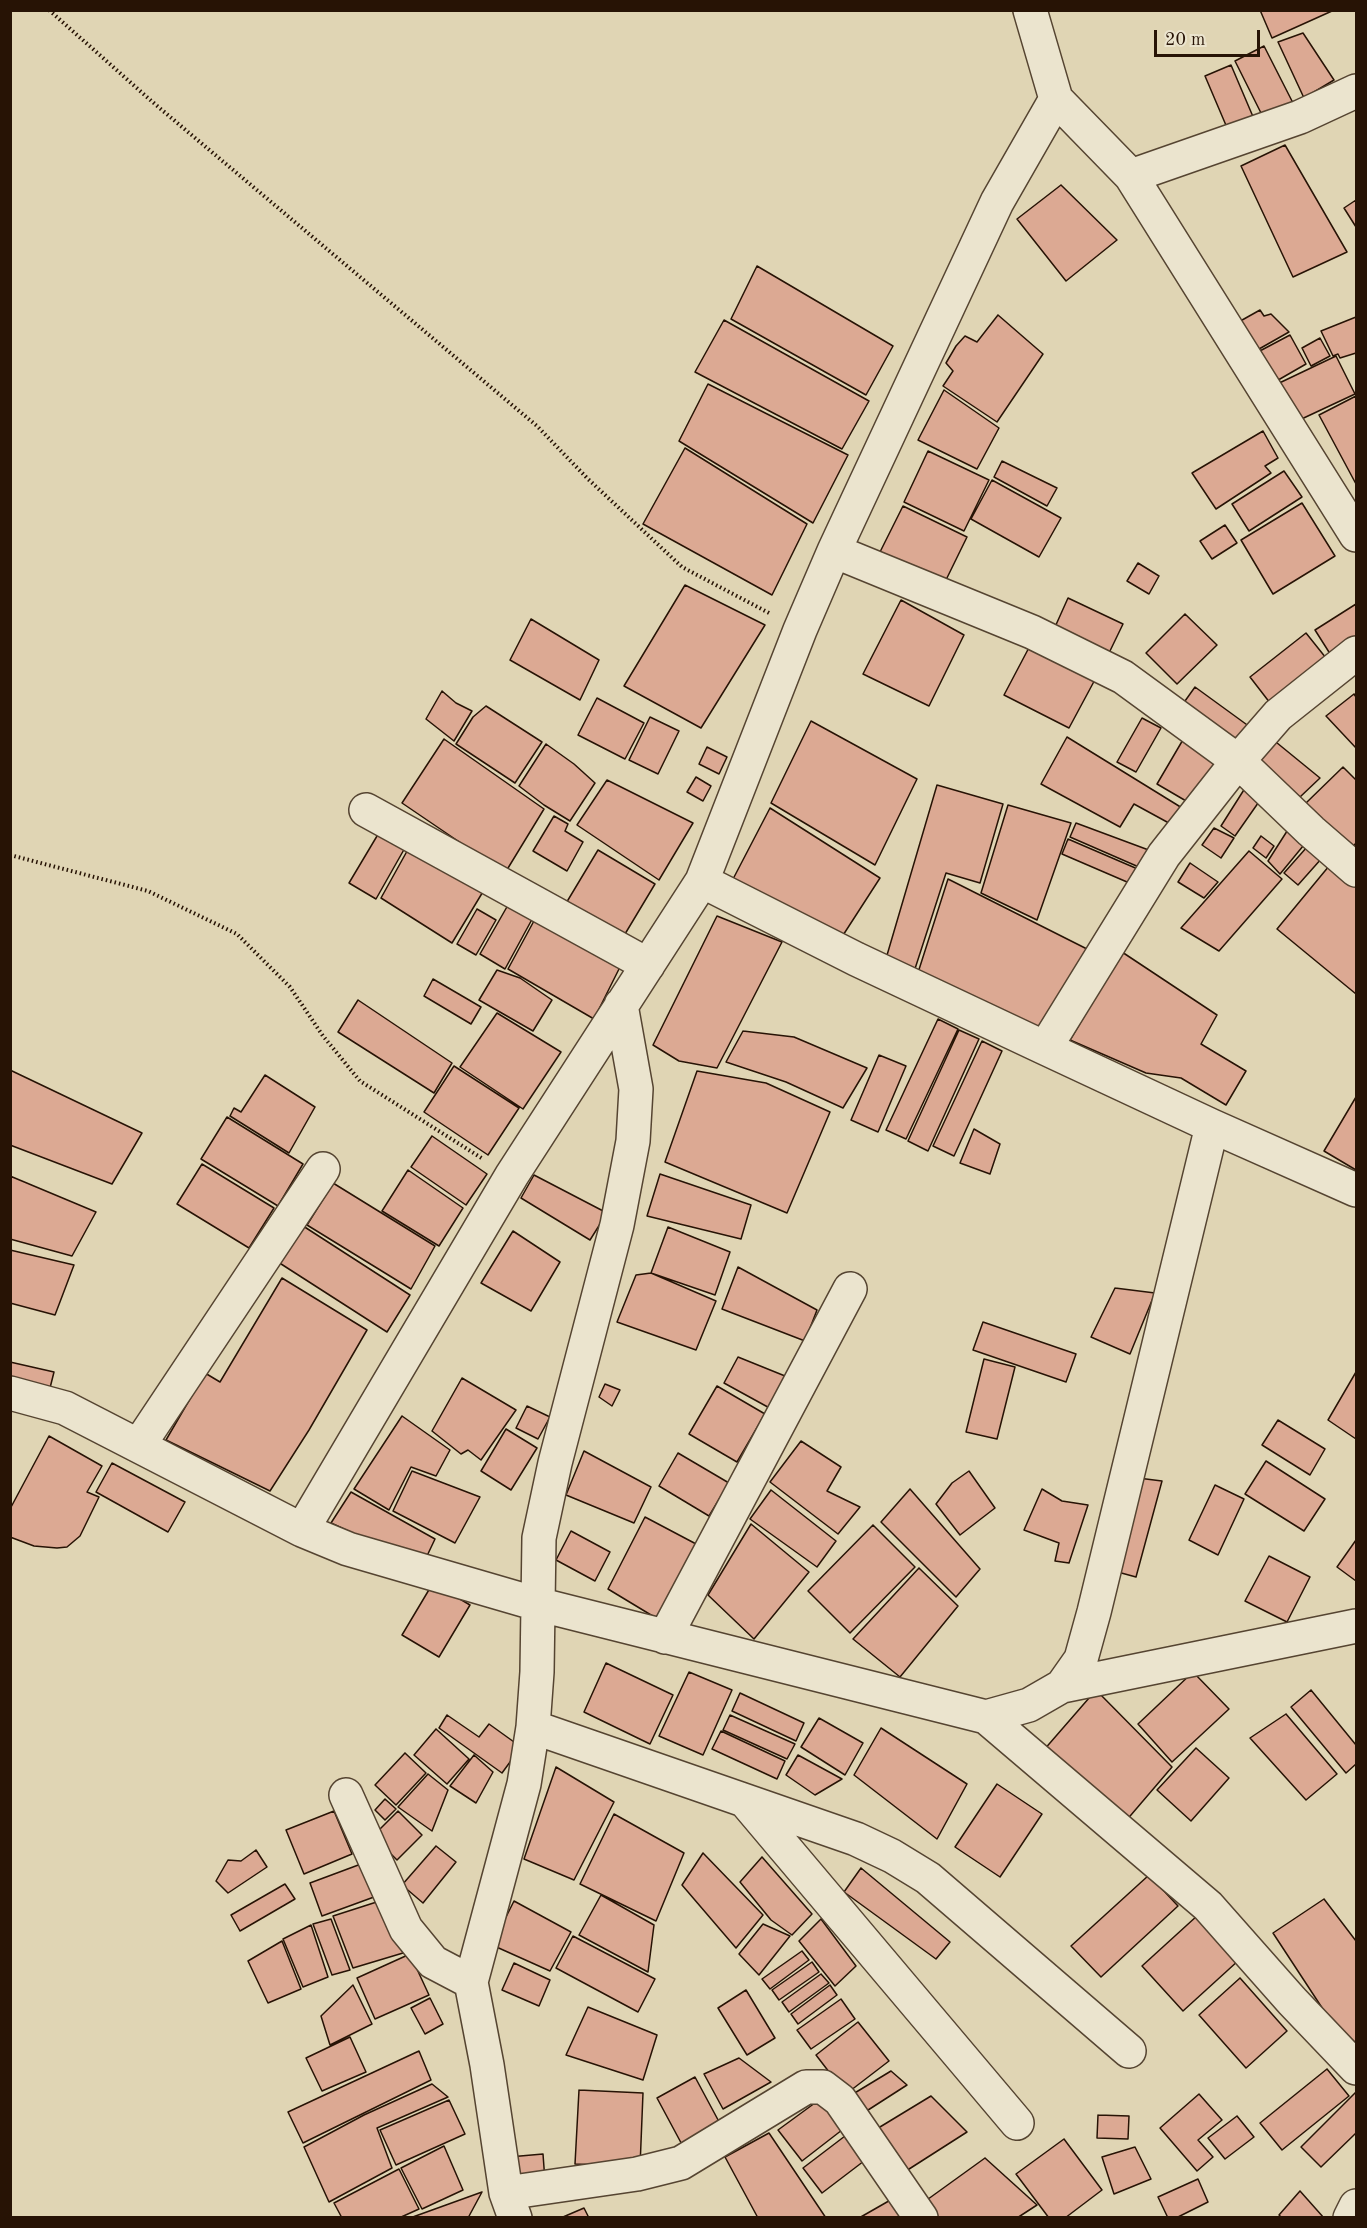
<!DOCTYPE html>
<style>
body{margin:0}
#map{position:relative;width:1367px;height:2228px;overflow:hidden;background:#e0d5b4;font-family:"Old Standard TT",serif}
canvas{display:block}
.frame{position:absolute;inset:0;border:12px solid #271305;pointer-events:none}
.scale{position:absolute;left:1154px;top:30px;width:106px;height:27px;box-sizing:border-box;border:3px solid #271305;border-top:0;padding-left:8px;font-size:18px;line-height:21px;white-space:nowrap;color:#271305;-webkit-text-stroke:4px #ebe4ce;paint-order:stroke}
</style>
<div id="map">
<canvas width="1367" height="2228"></canvas>
<div class="frame"></div>
<div class="scale">20 m</div>
</div>
<script>
const c = document.querySelector('canvas').getContext('2d');
c.lineJoin = 'round';
function fillPath(path, color) { c.fillStyle = color; c.fill(path, 'evenodd'); }
const poly = rows => new Path2D(rows.map(r => 'M' + r).join(''));
function trace(path, color, width, dash) { c.strokeStyle = color; c.lineWidth = width; c.lineCap = dash ? 'butt' : 'round'; c.setLineDash(dash || []); c.stroke(path); }
const building = poly([
 [1260,10,1331,10,1332,11,1272,38,1260,10],
 [1303,33,1334,80,1304,98,1278,42,1303,33],
 [1264,46,1293,103,1263,117,1235,61,1264,46],
 [1231,65,1254,119,1228,130,1205,76,1231,65],
 [1285,145,1347,252,1293,277,1241,166,1285,145],
 [1061,185,1117,240,1066,281,1017,219,1061,185],
 [1356,200,1356,227,1344,208,1356,200],
 [757,266,893,346,866,395,731,319,757,266],
 [1260,310,1264,316,1271,314,1289,332,1252,353,1235,324,1260,310],
 [998,315,1043,354,997,422,943,386,953,371,946,363,956,346,965,336,977,342,998,315],
 [1356,317,1356,353,1340,358,1338,354,1333,356,1321,331,1356,317],
 [724,320,869,401,842,449,695,372,724,320],
 [1290,335,1306,364,1273,383,1256,353,1290,335],
 [1320,338,1330,356,1311,366,1302,348,1320,338],
 [1336,356,1355,394,1293,423,1273,386,1336,356],
 [708,384,848,455,813,523,679,441,708,384],
 [944,390,999,428,977,469,918,440,944,390],
 [1356,396,1356,484,1319,415,1356,396],
 [1263,431,1278,458,1265,466,1271,473,1216,509,1192,473,1263,431],
 [685,448,807,524,772,595,643,524,685,448],
 [928,451,989,480,964,531,904,502,928,451],
 [1002,461,1057,488,1047,506,994,477,1002,461],
 [1284,471,1302,497,1249,531,1232,504,1284,471],
 [992,480,1061,518,1039,557,971,519,992,480],
 [1302,503,1335,556,1273,594,1241,540,1302,503],
 [903,506,967,537,944,584,880,552,903,506],
 [1225,525,1237,543,1212,559,1200,541,1225,525],
 [1138,563,1159,576,1149,594,1127,581,1138,563],
 [685,585,765,625,701,728,624,686,685,585],
 [1068,598,1123,624,1109,653,1055,627,1068,598],
 [901,600,964,635,929,706,863,674,901,600],
 [1356,604,1356,645,1334,660,1315,630,1356,604],
 [1185,614,1217,645,1177,684,1146,653,1185,614],
 [531,619,599,660,580,700,510,660,531,619],
 [1306,633,1334,668,1277,712,1250,677,1306,633],
 [1033,640,1098,674,1069,728,1004,695,1033,640],
 [1195,687,1250,727,1234,748,1180,708,1195,687],
 [442,691,456,703,472,711,454,741,426,719,442,691],
 [1354,694,1356,697,1356,748,1326,716,1354,694],
 [597,698,644,723,625,759,578,735,597,698],
 [486,706,542,742,515,783,456,744,473,717,486,706],
 [650,717,679,731,658,774,629,760,650,717],
 [1142,718,1161,728,1136,772,1117,762,1142,718],
 [811,721,917,779,875,865,771,803,811,721],
 [1067,737,1187,811,1178,828,1134,804,1120,827,1041,784,1067,737],
 [1184,738,1220,760,1193,805,1157,784,1184,738],
 [1271,738,1320,778,1300,797,1256,758,1271,738],
 [444,739,544,809,505,873,402,803,444,739],
 [546,744,574,764,595,783,570,821,544,805,519,786,546,744],
 [707,747,727,757,719,774,699,764,707,747],
 [1343,767,1356,780,1356,843,1351,849,1306,803,1343,767],
 [696,777,711,786,703,801,687,792,696,777],
 [607,780,693,823,659,880,577,825,607,780],
 [937,785,1003,804,980,883,946,873,912,978,885,962,937,785],
 [1247,785,1263,796,1235,836,1221,826,1247,785],
 [1008,805,1071,823,1037,920,981,893,1008,805],
 [770,808,880,878,838,943,732,881,770,808],
 [554,816,568,824,565,831,583,842,567,871,533,851,554,816],
 [1076,823,1154,852,1148,871,1070,837,1076,823],
 [1214,828,1234,838,1221,858,1202,845,1214,828],
 [1289,828,1308,840,1280,874,1268,861,1289,828],
 [380,831,406,846,376,899,349,883,380,831],
 [1261,836,1274,846,1266,858,1253,848,1261,836],
 [1068,839,1147,873,1141,888,1062,854,1068,839],
 [411,844,484,890,452,943,381,898,411,844],
 [1307,847,1322,858,1298,885,1284,873,1307,847],
 [598,850,655,884,619,944,562,910,598,850],
 [1249,851,1282,879,1219,951,1181,928,1249,851],
 [1334,860,1356,879,1356,994,1277,929,1334,860],
 [1190,863,1218,882,1204,898,1178,882,1190,863],
 [948,879,1087,949,1045,1037,915,982,948,879],
 [512,898,536,912,505,969,480,954,512,898],
 [477,909,496,920,476,955,457,944,477,909],
 [717,916,782,942,717,1068,679,1061,653,1045,717,916],
 [535,919,620,967,594,1019,508,969,535,919],
 [1122,952,1217,1015,1201,1044,1246,1071,1226,1105,1181,1078,1146,1073,1070,1040,1122,952],
 [497,970,520,978,552,1000,533,1031,479,1000,497,970],
 [433,979,481,1007,471,1024,424,996,433,979],
 [358,1000,452,1063,434,1093,338,1032,358,1000],
 [497,1013,561,1052,523,1109,460,1067,497,1013],
 [938,1019,958,1029,906,1139,886,1130,938,1019],
 [959,1030,979,1039,928,1151,908,1141,959,1030],
 [743,1031,794,1037,867,1068,843,1108,786,1082,726,1062,743,1031],
 [982,1041,1002,1051,954,1156,933,1146,982,1041],
 [879,1055,906,1066,878,1132,851,1120,879,1055],
 [454,1066,519,1108,488,1155,424,1112,454,1066],
 [10,1070,142,1133,112,1184,10,1145,10,1070],
 [697,1071,766,1083,830,1112,787,1213,665,1162,697,1071],
 [265,1075,315,1107,289,1153,230,1116,234,1108,241,1112,265,1075],
 [1356,1097,1356,1170,1324,1151,1356,1097],
 [227,1117,303,1164,278,1206,201,1159,227,1117],
 [974,1129,1000,1144,990,1174,960,1163,974,1129],
 [432,1136,487,1174,466,1205,411,1167,432,1136],
 [202,1164,274,1208,249,1248,177,1204,202,1164],
 [408,1170,463,1208,439,1246,382,1211,408,1170],
 [660,1174,751,1205,741,1239,647,1216,660,1174],
 [534,1175,607,1213,590,1240,521,1198,534,1175],
 [10,1176,96,1212,72,1256,10,1239,10,1176],
 [333,1183,435,1246,411,1289,307,1225,333,1183],
 [300,1224,410,1295,387,1332,278,1262,300,1224],
 [668,1227,730,1252,715,1295,651,1273,668,1227],
 [513,1231,560,1262,531,1311,481,1283,513,1231],
 [10,1250,74,1265,55,1315,10,1303,10,1250],
 [738,1267,817,1310,805,1341,722,1309,738,1267],
 [651,1273,716,1301,696,1350,617,1322,636,1275,651,1273],
 [282,1278,367,1330,309,1430,270,1491,166,1440,205,1373,220,1382,282,1278],
 [1115,1288,1155,1293,1130,1354,1091,1337,1115,1288],
 [983,1322,1076,1354,1066,1382,973,1350,983,1322],
 [738,1357,790,1378,775,1411,724,1383,738,1357],
 [984,1359,1015,1367,997,1439,966,1432,984,1359],
 [10,1362,54,1372,49,1392,10,1384,10,1362],
 [1356,1372,1356,1439,1328,1420,1356,1372],
 [462,1378,516,1410,481,1460,468,1450,461,1454,432,1431,462,1378],
 [605,1384,620,1390,612,1406,599,1397,605,1384],
 [717,1386,765,1414,737,1462,689,1434,717,1386],
 [527,1406,550,1417,538,1439,516,1428,527,1406],
 [402,1416,450,1450,436,1476,411,1467,389,1510,354,1489,402,1416],
 [1278,1420,1325,1449,1310,1475,1262,1445,1278,1420],
 [506,1429,537,1448,511,1490,481,1471,506,1429],
 [49,1436,102,1466,87,1492,99,1497,80,1536,67,1547,57,1548,34,1546,10,1537,10,1509,49,1436],
 [801,1441,841,1467,827,1491,860,1507,838,1534,770,1482,801,1441],
 [584,1451,651,1487,634,1523,566,1495,584,1451],
 [678,1453,729,1483,709,1516,659,1486,678,1453],
 [1266,1461,1325,1499,1304,1531,1245,1494,1266,1461],
 [112,1463,185,1502,168,1532,96,1492,112,1463],
 [412,1471,480,1497,455,1543,393,1511,412,1471],
 [969,1471,995,1508,960,1535,936,1504,952,1483,969,1471],
 [1138,1478,1162,1481,1136,1577,1114,1571,1138,1478],
 [1215,1485,1244,1499,1218,1555,1189,1540,1215,1485],
 [910,1489,980,1569,956,1597,881,1522,910,1489],
 [1042,1489,1062,1501,1088,1505,1069,1563,1055,1561,1059,1543,1024,1530,1042,1489],
 [771,1490,836,1541,817,1567,750,1519,771,1490],
 [351,1492,435,1539,426,1558,378,1545,331,1523,351,1492],
 [645,1517,698,1545,656,1618,608,1589,645,1517],
 [751,1524,809,1572,754,1639,708,1595,751,1524],
 [873,1525,915,1567,850,1633,808,1591,873,1525],
 [571,1531,610,1552,595,1581,556,1560,571,1531],
 [1356,1540,1356,1581,1337,1567,1356,1540],
 [1269,1556,1310,1577,1287,1622,1245,1601,1269,1556],
 [919,1568,958,1606,900,1677,853,1639,919,1568],
 [433,1583,470,1605,439,1657,402,1635,433,1583],
 [606,1663,673,1695,650,1744,584,1712,606,1663],
 [689,1672,732,1690,703,1755,659,1736,689,1672],
 [1193,1672,1229,1709,1172,1762,1138,1724,1193,1672],
 [1096,1690,1172,1767,1125,1822,1043,1751,1096,1690],
 [1311,1690,1356,1745,1356,1764,1346,1773,1291,1707,1311,1690],
 [740,1693,804,1723,796,1741,732,1711,740,1693],
 [1286,1714,1337,1774,1306,1800,1250,1738,1286,1714],
 [447,1715,479,1737,489,1724,521,1747,502,1773,439,1728,447,1715],
 [730,1715,795,1744,787,1759,723,1730,730,1715],
 [819,1718,863,1743,845,1775,801,1747,819,1718],
 [881,1728,967,1784,937,1839,854,1775,881,1728],
 [436,1729,469,1759,447,1784,414,1755,436,1729],
 [721,1731,785,1761,777,1779,712,1749,721,1731],
 [1196,1748,1229,1778,1191,1821,1157,1790,1196,1748],
 [405,1753,426,1773,396,1805,375,1785,405,1753],
 [474,1755,493,1772,476,1803,450,1786,474,1755],
 [798,1755,842,1779,815,1795,786,1775,798,1755],
 [556,1767,614,1802,574,1880,524,1859,556,1767],
 [428,1774,448,1790,432,1831,398,1807,428,1774],
 [997,1784,1042,1814,1000,1877,955,1847,997,1784],
 [385,1799,396,1809,385,1820,375,1810,385,1799],
 [334,1811,352,1854,304,1874,286,1830,334,1811],
 [398,1811,422,1835,397,1860,373,1836,398,1811],
 [614,1814,684,1853,656,1921,580,1884,614,1814],
 [436,1846,456,1862,423,1903,402,1885,436,1846],
 [256,1850,267,1867,228,1893,216,1881,228,1860,241,1861,256,1850],
 [703,1853,763,1915,736,1948,682,1885,703,1853],
 [762,1857,812,1914,792,1935,771,1920,740,1882,762,1857],
 [361,1864,374,1897,322,1916,310,1883,361,1864],
 [861,1868,950,1942,936,1959,844,1892,861,1868],
 [1149,1875,1178,1906,1101,1977,1071,1946,1149,1875],
 [285,1884,295,1899,240,1931,231,1915,285,1884],
 [601,1895,654,1925,648,1972,579,1935,601,1895],
 [386,1899,403,1953,353,1968,333,1916,386,1899],
 [1324,1899,1356,1941,1356,2056,1351,2052,1273,1933,1324,1899],
 [514,1901,571,1932,550,1971,492,1945,514,1901],
 [1198,1915,1239,1960,1183,2011,1142,1966,1198,1915],
 [331,1919,350,1970,332,1975,313,1924,331,1919],
 [821,1919,856,1966,835,1986,799,1941,821,1919],
 [763,1924,790,1936,759,1975,739,1954,763,1924],
 [311,1925,328,1977,303,1987,283,1939,311,1925],
 [573,1936,655,1979,638,2012,556,1968,573,1936],
 [282,1941,301,1989,268,2003,248,1961,282,1941],
 [802,1951,809,1960,770,1989,762,1979,802,1951],
 [410,1954,429,1995,375,2019,357,1978,410,1954],
 [812,1962,819,1972,779,2000,772,1990,812,1962],
 [514,1963,550,1980,539,2006,502,1990,514,1963],
 [821,1974,829,1983,789,2012,782,2002,821,1974],
 [1240,1978,1287,2031,1246,2068,1199,2015,1240,1978],
 [353,1985,372,2024,330,2045,321,2016,353,1985],
 [830,1985,837,1995,798,2024,791,2014,830,1985],
 [746,1990,775,2038,747,2055,718,2008,746,1990],
 [430,1998,443,2024,425,2034,411,2008,430,1998],
 [841,1999,855,2019,811,2049,797,2030,841,1999],
 [588,2007,657,2035,643,2080,566,2055,588,2007],
 [858,2022,889,2061,846,2094,816,2055,858,2022],
 [350,2037,366,2072,322,2091,306,2058,350,2037],
 [419,2051,431,2080,303,2143,288,2112,419,2051],
 [739,2058,771,2082,723,2109,704,2074,739,2058],
 [1327,2069,1349,2096,1282,2150,1260,2123,1327,2069],
 [891,2071,907,2085,865,2112,853,2094,891,2071],
 [695,2077,724,2131,686,2152,657,2098,695,2077],
 [432,2084,448,2097,377,2128,392,2168,329,2202,304,2147,364,2115,432,2084],
 [579,2090,643,2093,640,2167,575,2164,579,2090],
 [1356,2092,1356,2133,1321,2167,1301,2147,1356,2092],
 [1199,2094,1222,2120,1198,2140,1213,2157,1197,2171,1160,2128,1199,2094],
 [931,2096,967,2132,906,2171,875,2130,931,2096],
 [449,2100,465,2134,396,2165,380,2130,449,2100],
 [819,2100,842,2130,802,2161,778,2130,819,2100],
 [1098,2115,1129,2116,1128,2139,1097,2138,1098,2115],
 [1237,2116,1254,2137,1225,2159,1208,2138,1237,2116],
 [769,2133,826,2218,758,2218,725,2157,769,2133],
 [845,2136,864,2161,822,2193,803,2168,845,2136],
 [1064,2139,1102,2190,1065,2218,1049,2218,1016,2174,1064,2139],
 [444,2146,463,2190,422,2209,401,2168,444,2146],
 [1135,2147,1151,2179,1114,2194,1102,2157,1135,2147],
 [543,2154,545,2181,512,2184,509,2157,543,2154],
 [985,2158,1037,2205,1017,2218,935,2218,924,2202,985,2158],
 [399,2169,419,2209,399,2218,342,2218,334,2203,399,2169],
 [1198,2179,1208,2202,1176,2218,1168,2218,1158,2197,1198,2179],
 [1300,2191,1324,2218,1282,2218,1279,2215,1300,2191],
 [482,2192,468,2218,410,2218,482,2192],
 [894,2198,905,2218,859,2218,894,2198],
 [584,2208,589,2218,563,2217,584,2208]
]);
fillPath(building, '#dca993');
trace(building, '#271305', 1.5);
const minor = poly([
 [1030,10,1056,99,1131,176,1356,535],
 [1131,176,1300,117,1356,91],
 [834,551,1032,632,1123,677,1238,761,1311,831,1356,870],
 [366,810,648,965],
 [702,881,856,959,1045,1048,1212,1126,1356,1190],
 [1045,1048,1164,855,1238,761,1278,715,1356,653],
 [10,1393,65,1408,302,1530,348,1549,537,1604,986,1717,1208,1906,1292,2001,1356,2068],
 [139,1445,323,1169],
 [302,1530,512,1175,702,881,800,630,834,551,997,202,1056,99],
 [665,1637,850,1289],
 [1062,1686,1356,1626],
 [986,1717,1029,1705,1062,1686,1081,1659,1094,1612,1212,1126],
 [533,1727,856,1839,892,1856,928,1878,1129,2051],
 [346,1795,406,1929,433,1962,471,1982],
 [746,1802,1017,2123],
 [506,2193,637,2174,681,2163,806,2087,823,2087,840,2100,921,2218],
 [515,2218,506,2193,487,2065,471,1982,524,1784,533,1727,537,1672,539,1538,555,1463,617,1225,633,1141,636,1089,621,1005],
 [1350,2218,1356,2206]
]);
trace(minor, '#554431', 36);
trace(poly([
 [49,10,156,105,537,426,588,479,682,567,769,613],
 [10,855,148,891,237,934,290,987,323,1036,360,1081,483,1159]
]), '#271305', 4, [1.5, 3]);
trace(minor, '#ebe4ce', 33);
</script>
